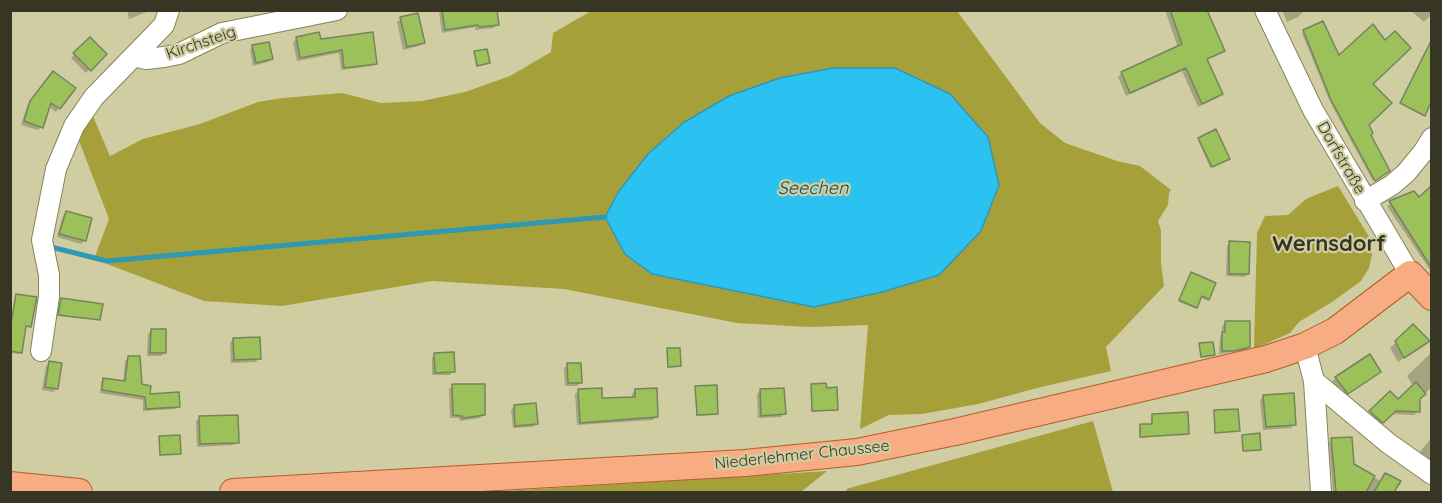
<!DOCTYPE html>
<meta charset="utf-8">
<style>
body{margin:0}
#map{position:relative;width:1442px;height:503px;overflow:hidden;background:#cfcda1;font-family:Quicksand,sans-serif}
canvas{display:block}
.frame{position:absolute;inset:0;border:12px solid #373624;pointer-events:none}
</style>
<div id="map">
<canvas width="1442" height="503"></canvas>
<div class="frame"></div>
</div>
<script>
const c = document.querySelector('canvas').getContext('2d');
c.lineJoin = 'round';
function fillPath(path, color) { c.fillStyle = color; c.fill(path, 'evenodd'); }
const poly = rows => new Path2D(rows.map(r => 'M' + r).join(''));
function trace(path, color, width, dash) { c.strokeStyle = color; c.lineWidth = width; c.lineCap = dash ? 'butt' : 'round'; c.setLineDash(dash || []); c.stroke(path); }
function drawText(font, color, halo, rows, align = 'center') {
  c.font = font + ' Quicksand,sans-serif'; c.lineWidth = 4.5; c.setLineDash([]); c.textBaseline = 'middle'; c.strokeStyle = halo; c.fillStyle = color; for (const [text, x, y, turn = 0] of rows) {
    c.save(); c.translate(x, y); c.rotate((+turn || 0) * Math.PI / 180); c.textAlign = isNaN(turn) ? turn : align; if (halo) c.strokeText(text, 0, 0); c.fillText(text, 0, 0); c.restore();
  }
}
fillPath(poly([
 [591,11,957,11,1040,123,1065,143,1117,161,1140,166,1171,190,1169,193,1168,205,1158,221,1161,231,1161,263,1164,286,1106,347,1111,371,1041,387,978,404,922,414,889,415,860,429,868,325,810,327,737,323,564,289,432,281,282,306,204,301,94,259,109,219,78,138,92,114,110,156,143,139,200,124,258,102,283,98,342,93,381,103,422,101,465,92,510,76,551,52,553,33],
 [1338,186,1371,240,1372,255,1369,268,1361,281,1332,302,1299,322,1290,333,1254,349,1257,233,1265,216,1288,215,1306,199],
 [1093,421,1113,492,847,492,846,489],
 [827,471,801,492,489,492,490,492]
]), '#a6a03b');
const water = poly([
 [833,68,895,68,950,94,988,137,999,185,981,231,939,275,882,292,814,307,652,274,625,254,605,217,619,191,648,154,683,123,729,96,780,78,833,68]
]);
fillPath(water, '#2bc2f2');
trace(water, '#2f98b4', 1.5);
fillPath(poly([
 [127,10,152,10,129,19],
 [441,10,495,10,497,24,494,28,475,30,475,27,442,33,439,12],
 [1165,10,1211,10,1207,14,1223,50,1206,60,1221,94,1217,98,1198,107,1182,71,1126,96,1118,77,1122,73,1178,48],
 [1282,10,1303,10,1303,12,1298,17,1287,22],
 [1410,10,1432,10,1432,14,1424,22],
 [401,19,423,42,419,46,403,50,397,22],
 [1323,23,1338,58,1371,84,1367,125,1369,135,1387,172,1373,181,1330,102,1302,33],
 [297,38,319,40,375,63,372,66,341,70,339,53,297,61,293,42],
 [90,39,105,54,86,73,71,58],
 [253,46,272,59,268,62,253,66,250,50],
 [1427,52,1432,55,1432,98,1424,111,1404,95],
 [50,76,74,88,56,112,48,106,41,127,38,130,21,125,27,106],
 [1199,139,1227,160,1210,168,1198,140],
 [1432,188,1432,207,1427,211,1432,219,1432,273,1387,206,1414,193,1418,200],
 [67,212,84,241,81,244,57,237,63,216],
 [1230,243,1248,274,1244,277,1226,276,1227,246],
 [1190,275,1208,299,1207,300,1200,297,1194,308,1179,302],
 [16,295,30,326,25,328,19,354,10,353,10,323],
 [61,299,99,320,58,316],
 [1226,322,1248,347,1245,350,1219,354,1220,337,1222,334,1222,326],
 [1413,326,1428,341,1398,362,1390,348],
 [151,331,165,353,161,356,147,356,148,334],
 [233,339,259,358,256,362,231,363,230,343],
 [668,350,680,366,678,367,667,368],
 [1432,352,1432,387,1419,399,1418,411,1414,415,1390,414,1378,427,1367,417,1390,393,1398,401,1414,387,1407,376],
 [435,354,453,371,450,375,432,375,432,358],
 [1369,356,1380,372,1344,396,1332,381],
 [128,358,140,386,148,395,178,406,175,409,143,411,143,400,100,393,101,382,104,379,123,382,125,361],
 [49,363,57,388,53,392,42,390,46,366],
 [568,365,581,382,577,386,565,386,564,368],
 [812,385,837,410,812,412],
 [453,386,484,414,480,418,460,421,459,418,450,418,449,389],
 [696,388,717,414,715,415,696,416],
 [636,390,656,417,653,420,577,425,575,394,579,391,601,400,632,399,632,394],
 [760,391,784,414,781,417,758,418,757,394],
 [1264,396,1294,424,1291,428,1263,430,1260,400],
 [515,406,536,424,533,427,513,428,511,410],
 [1214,411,1239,431,1214,433],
 [1152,416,1187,434,1140,438,1139,427,1151,426],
 [200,418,237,442,234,445,197,447,196,421],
 [159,437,179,453,159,456],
 [1432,437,1432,462,1419,453],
 [1332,440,1352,464,1380,481,1385,474,1399,482,1393,492,1333,492,1329,443],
 [1297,491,1297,492,1267,492,1268,492]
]), '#0003');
trace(poly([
 [51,247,107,261,605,217]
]), '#2f98b4', 5);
const building = poly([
 [442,10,497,10,499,25,479,27,478,25,445,30,442,10],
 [1170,10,1207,10,1225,51,1207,59,1223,94,1202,104,1186,68,1130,93,1121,72,1182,44,1170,10],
 [418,13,425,43,407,47,400,17,418,13],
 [1323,21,1339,55,1373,24,1385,40,1395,31,1411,48,1373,84,1392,103,1369,125,1373,133,1371,135,1390,171,1375,181,1331,100,1303,30,1323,21],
 [319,32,321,39,373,32,377,64,344,68,342,50,300,58,296,37,319,32],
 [90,37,107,54,91,71,73,53,90,37],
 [1431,41,1431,102,1425,116,1400,103,1431,41],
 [269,42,273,59,256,63,252,45,269,42],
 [487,49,490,63,477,66,474,51,487,49],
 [53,71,76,88,60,109,51,103,43,128,24,121,30,101,53,71],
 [1216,129,1230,159,1212,167,1198,138,1216,129],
 [1431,186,1431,267,1389,201,1414,191,1419,197,1431,186],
 [66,211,92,218,86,241,59,234,66,211],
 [1229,241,1250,242,1249,274,1229,274,1229,241],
 [1191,272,1216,283,1209,300,1202,296,1197,308,1179,300,1191,272],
 [16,294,37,297,31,327,26,326,22,353,10,351,10,329,16,294],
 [61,298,103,304,100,320,58,315,61,298],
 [1225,321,1250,321,1250,347,1233,351,1222,351,1222,332,1225,332,1225,321],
 [1413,324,1430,341,1404,358,1395,341,1413,324],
 [151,329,166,329,166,353,150,353,151,329],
 [260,337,261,359,234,360,233,338,260,337],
 [1213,342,1215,355,1201,357,1199,343,1213,342],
 [667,348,680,348,681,366,668,367,667,348],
 [454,352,455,372,435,373,434,353,454,352],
 [1370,354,1381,372,1348,394,1335,377,1370,354],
 [128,356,140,356,142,384,151,386,150,394,179,392,180,407,146,409,145,397,102,390,103,378,125,381,128,356],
 [49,361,62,363,58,389,45,387,49,361],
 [567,363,581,363,582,383,568,383,567,363],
 [1416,382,1426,394,1420,399,1420,412,1396,411,1383,423,1369,411,1390,391,1398,399,1416,382],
 [826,383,827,388,837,387,838,410,812,411,811,384,826,383],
 [452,384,485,384,485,415,463,418,462,416,453,415,452,384],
 [717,385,718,414,697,415,695,386,717,385],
 [602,388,602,398,635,397,635,389,657,388,658,417,580,423,578,389,602,388],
 [784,388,786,414,761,416,760,389,784,388],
 [1294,393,1296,425,1266,427,1263,395,1294,393],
 [536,403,538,424,515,426,514,405,536,403],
 [1238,409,1240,431,1215,433,1214,410,1238,409],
 [1188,412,1189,434,1140,437,1140,424,1152,424,1152,414,1188,412],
 [238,415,239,443,200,444,199,416,238,415],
 [1260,433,1261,450,1243,451,1242,435,1260,433],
 [180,435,181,454,160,455,159,436,180,435],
 [1352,437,1354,464,1375,476,1366,492,1336,492,1331,438,1352,437],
 [1385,473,1401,481,1394,492,1374,492,1385,473]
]);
fillPath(building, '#9cc05a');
trace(building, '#75845e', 1.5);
const minor = poly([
 [1265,10,1313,110,1410,274],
 [135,56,146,59,164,57,179,54,222,33,337,10],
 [1365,201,1392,185,1406,173,1424,151,1432,138],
 [1305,346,1314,381,1321,492],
 [41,351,49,296,49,275,42,240,56,169,74,126,94,97,164,25,169,10],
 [1314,381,1388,443,1432,474]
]);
const major = poly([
 [10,485,79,492],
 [233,492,745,463,857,452,955,432,1266,359,1305,346,1335,331,1410,274,1432,297]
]);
trace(minor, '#86845b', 22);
trace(major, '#b15e2c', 28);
trace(minor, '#fff', 20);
trace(major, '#f7ac83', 26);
drawText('16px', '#373624', '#cfcda1', [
 ["Kirchsteig",201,43,-19],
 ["Dorfstraße",1341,158,60],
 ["Niederlehmer Chaussee",802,455,-6]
]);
drawText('italic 18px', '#104b5f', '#cfcda1', [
 ["Seechen",813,189]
]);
drawText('bold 22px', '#373624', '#cfcda1', [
 ["Wernsdorf",1329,244]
]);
</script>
